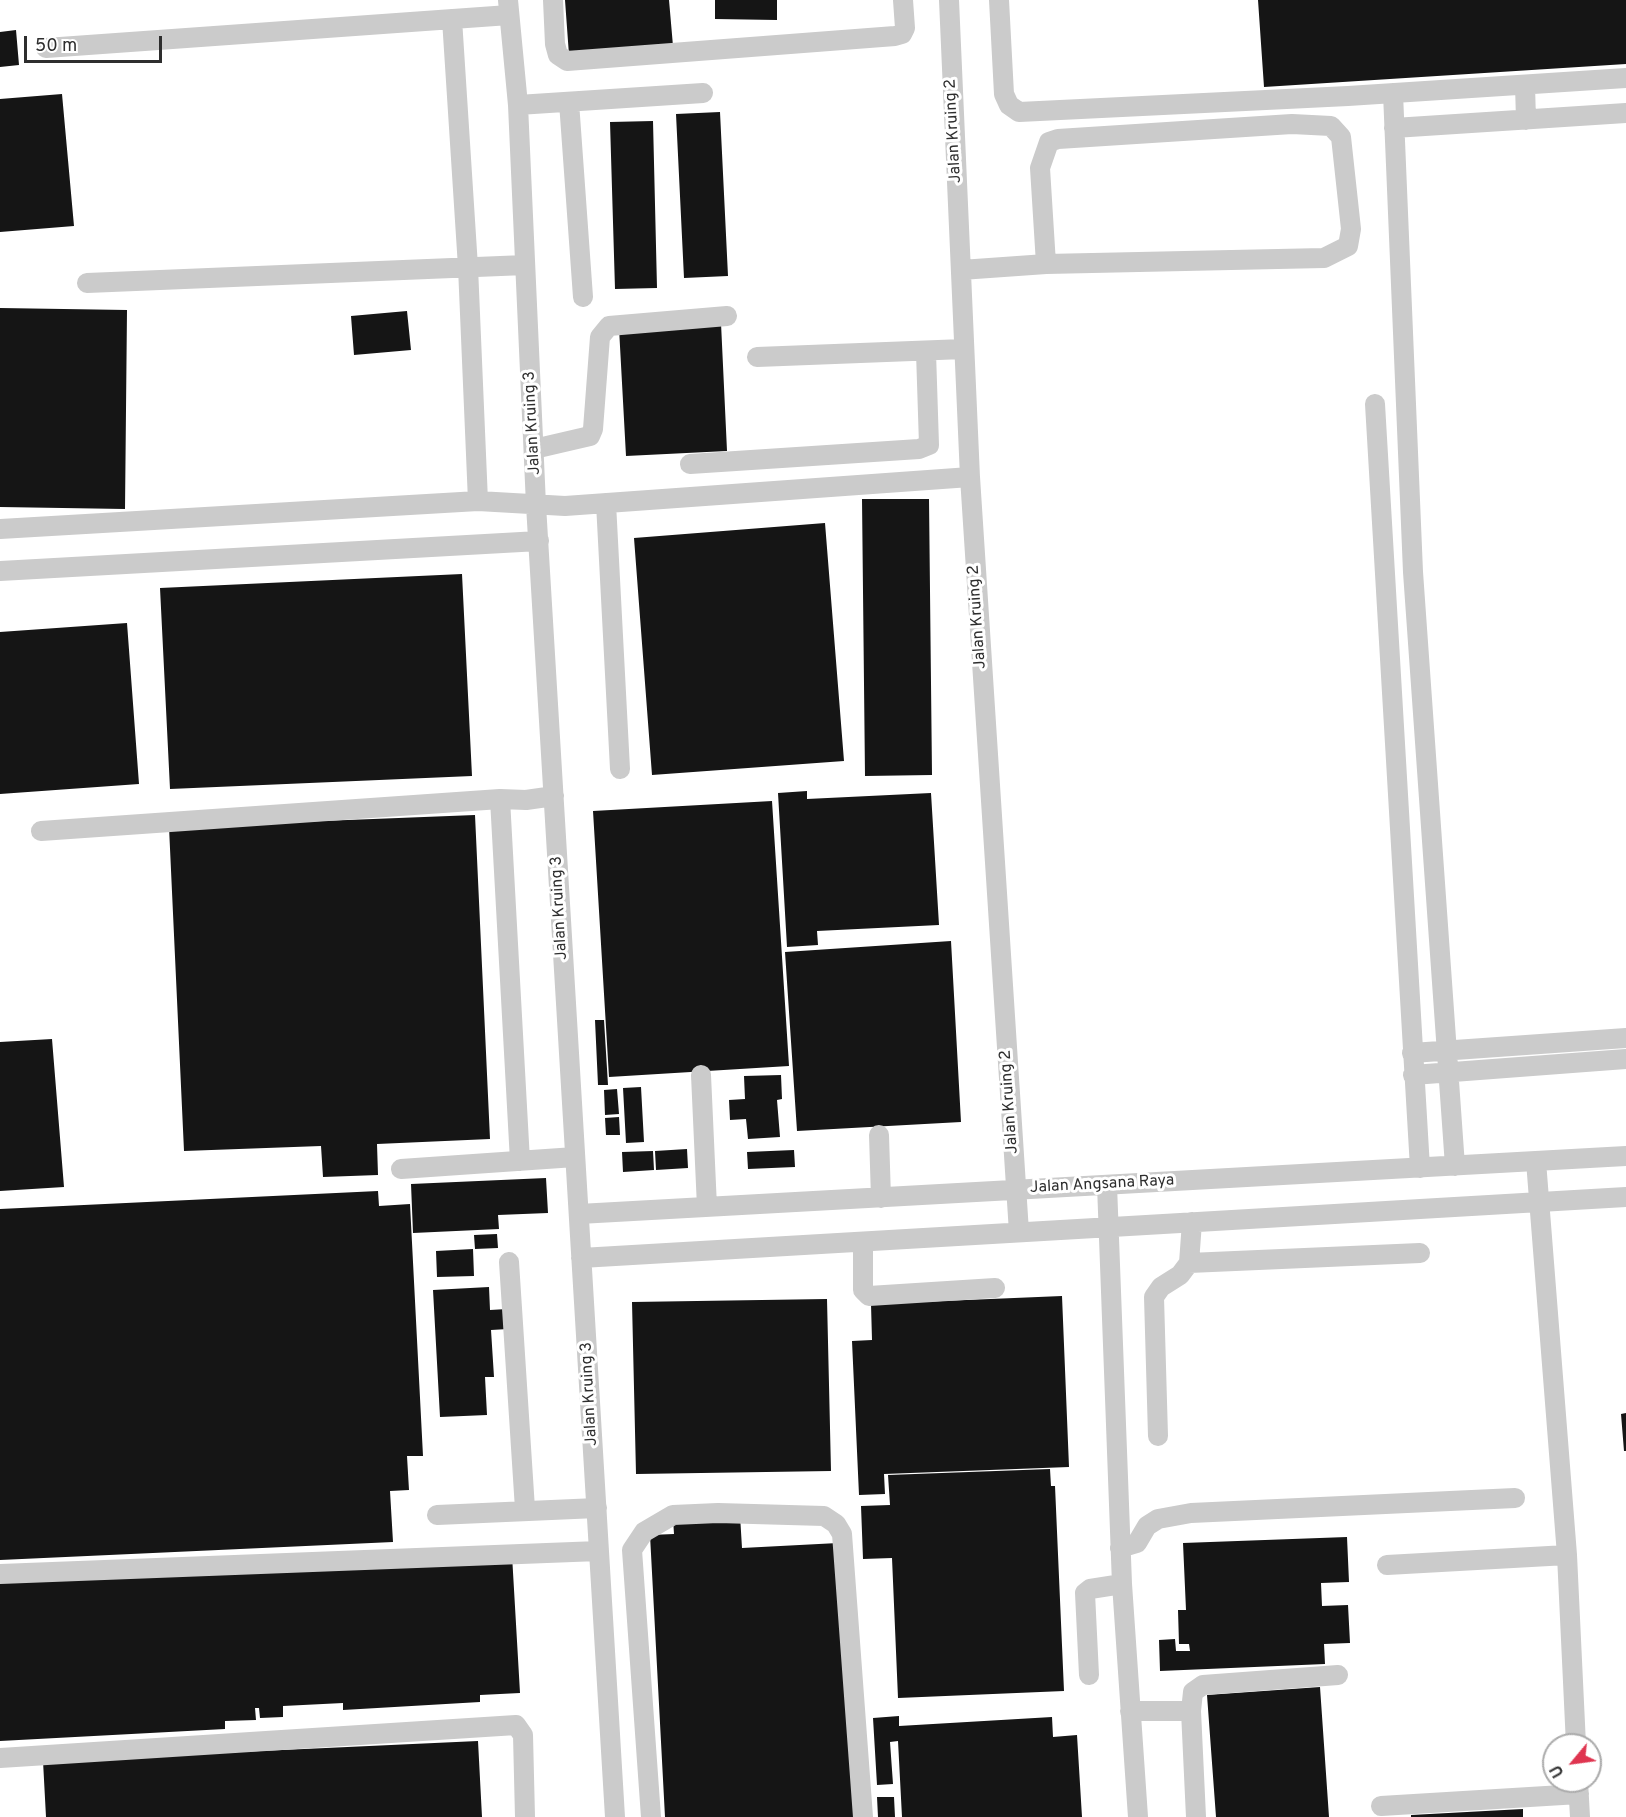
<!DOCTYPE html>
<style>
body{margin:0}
#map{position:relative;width:1626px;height:1817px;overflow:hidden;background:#fff;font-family:Overpass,sans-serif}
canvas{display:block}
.north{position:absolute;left:1542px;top:1733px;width:60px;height:60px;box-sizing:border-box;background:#fff;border:2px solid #ababab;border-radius:50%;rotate:241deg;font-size:16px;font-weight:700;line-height:24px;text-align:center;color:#2e2e2e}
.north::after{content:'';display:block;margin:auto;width:21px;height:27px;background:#df3550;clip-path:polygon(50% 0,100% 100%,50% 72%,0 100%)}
.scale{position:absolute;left:24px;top:36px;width:138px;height:27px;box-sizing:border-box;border:3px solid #2e2e2e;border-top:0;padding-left:8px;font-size:18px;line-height:21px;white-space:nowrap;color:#2e2e2e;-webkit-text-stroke:4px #fff;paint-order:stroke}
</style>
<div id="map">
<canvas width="1626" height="1817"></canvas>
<div class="north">U</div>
<div class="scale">50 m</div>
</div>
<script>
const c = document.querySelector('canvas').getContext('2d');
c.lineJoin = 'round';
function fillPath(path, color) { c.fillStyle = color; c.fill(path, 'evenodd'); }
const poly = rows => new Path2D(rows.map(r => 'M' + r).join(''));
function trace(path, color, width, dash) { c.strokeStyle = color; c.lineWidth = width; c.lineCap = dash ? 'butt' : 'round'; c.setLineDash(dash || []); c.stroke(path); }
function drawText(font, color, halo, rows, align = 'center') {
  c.font = font + ' Overpass,sans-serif'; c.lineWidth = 6; c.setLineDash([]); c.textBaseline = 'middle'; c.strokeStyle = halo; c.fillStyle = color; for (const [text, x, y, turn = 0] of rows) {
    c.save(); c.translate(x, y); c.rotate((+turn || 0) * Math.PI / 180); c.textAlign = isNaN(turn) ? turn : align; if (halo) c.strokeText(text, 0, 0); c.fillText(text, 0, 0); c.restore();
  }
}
fillPath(poly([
 [565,0,669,0,673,46,569,55],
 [715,0,777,0,777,20,715,19],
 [1258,0,1626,0,1626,64,1264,87],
 [16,30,19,65,0,67,0,32],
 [62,94,74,226,0,232,0,99],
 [720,112,728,276,684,278,676,114],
 [653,121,657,288,615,289,610,122],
 [0,308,127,310,125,509,0,507],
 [407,311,411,350,354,355,351,316],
 [721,323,727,451,626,456,619,328],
 [862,499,929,499,932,775,865,776],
 [825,523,844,761,652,775,634,538],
 [462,574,472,776,170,789,160,588],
 [127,623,139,784,0,794,0,632],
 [807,791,807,799,931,793,939,925,817,931,818,945,787,947,778,793],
 [772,801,789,1066,609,1077,593,811],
 [475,815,490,1139,377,1144,378,1175,323,1177,321,1146,184,1151,169,827],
 [951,941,961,1122,797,1131,785,952],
 [595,1020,604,1020,608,1085,598,1085],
 [52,1039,64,1187,0,1191,0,1042],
 [781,1075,782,1099,777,1100,780,1137,748,1139,746,1119,730,1120,729,1100,745,1099,744,1076],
 [641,1087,644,1142,626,1143,623,1088],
 [617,1089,619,1114,605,1115,604,1090],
 [619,1117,620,1135,606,1135,605,1118],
 [687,1149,688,1168,656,1170,655,1151],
 [794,1150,795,1167,748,1169,747,1152],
 [653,1151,654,1170,623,1172,622,1152],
 [546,1178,548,1213,498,1215,499,1229,413,1233,411,1184],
 [378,1191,379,1206,410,1204,423,1456,407,1456,409,1490,390,1491,393,1542,0,1560,0,1209],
 [497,1234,498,1248,475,1249,474,1235],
 [473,1249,474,1276,437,1277,436,1251],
 [489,1287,490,1310,507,1309,508,1329,491,1330,494,1377,485,1377,487,1415,440,1417,433,1290],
 [1062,1296,1069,1467,884,1474,885,1494,859,1495,852,1341,872,1340,871,1304],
 [827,1299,831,1471,636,1474,632,1302],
 [1626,1413,1626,1451,1624,1451,1621,1414],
 [1050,1469,1051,1486,1055,1486,1064,1691,898,1698,892,1558,863,1559,861,1506,890,1505,888,1475],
 [740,1515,742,1548,838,1543,854,1817,665,1817,650,1535,674,1534,673,1518],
 [1347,1537,1349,1582,1321,1583,1322,1606,1348,1605,1350,1643,1324,1644,1325,1664,1160,1671,1159,1640,1175,1639,1176,1651,1190,1651,1189,1644,1179,1644,1178,1610,1186,1610,1183,1543],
 [512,1555,520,1693,480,1695,480,1702,343,1710,343,1703,283,1706,283,1717,260,1718,259,1708,255,1708,256,1720,225,1721,225,1729,0,1741,0,1583],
 [1320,1687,1329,1817,1216,1817,1207,1695],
 [899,1716,899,1726,1052,1717,1053,1737,1077,1735,1082,1817,902,1817,898,1741,890,1742,893,1784,877,1785,873,1718],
 [478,1741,482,1817,46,1817,43,1761],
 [877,1797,894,1797,895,1817,878,1817],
 [1523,1809,1523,1817,1411,1817,1411,1815]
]), '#151515');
trace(poly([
 [508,0,518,105,536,505,615,1817],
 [553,0,555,44,558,55,567,61,895,36,902,34,905,28,903,0],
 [949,0,970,477,1019,1232],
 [999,0,1004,94,1009,105,1019,112,1348,96,1626,78],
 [452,19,468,267,478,501],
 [46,48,509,15],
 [1525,85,1526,120],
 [1393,93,1413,572,1455,1166],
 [569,102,583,297],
 [518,105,703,93],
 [1394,128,1626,113],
 [961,270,1046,264,1324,258,1348,246,1351,229,1341,137,1331,126,1292,124,1058,139,1049,142,1040,168,1046,264],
 [87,283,525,265],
 [757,357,964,349],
 [1375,404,1420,1168],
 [534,449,590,436,593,429,600,337,609,326,727,316],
 [690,464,919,449,929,445,926,352],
 [606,503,620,769],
 [0,529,478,501,565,506,970,477],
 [0,571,539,541],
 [500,799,520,1161],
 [41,831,500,799,526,800,554,796],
 [1412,1053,1626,1038],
 [701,1075,707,1207],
 [1413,1075,1626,1059],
 [879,1135,881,1198],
 [1536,1161,1567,1555,1576,1745],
 [401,1169,575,1157],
 [1107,1185,1122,1584,1138,1817],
 [579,1214,1626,1156],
 [863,1242,863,1290,869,1296,995,1288],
 [581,1258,1626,1197],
 [509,1262,525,1509],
 [1189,1263,1420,1253],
 [1158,1436,1154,1297,1161,1287,1180,1275,1189,1263,1192,1222],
 [437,1515,597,1508],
 [1120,1548,1137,1543,1147,1526,1158,1519,1191,1513,1515,1498],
 [1387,1565,1567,1555],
 [0,1574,599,1551],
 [1089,1675,1085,1593,1090,1589,1122,1584],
 [1130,1711,1191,1711,1193,1692,1203,1685,1338,1675],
 [1191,1711,1196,1817],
 [0,1758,516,1725,523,1735,525,1817],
 [1578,1781,1580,1817],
 [1381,1806,1579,1794],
 [651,1817,632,1550,644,1532,673,1515,718,1513,824,1516,836,1524,842,1534,863,1817]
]), '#cbcbcb', 20);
drawText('16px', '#2e2e2e', '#fff', [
 ["Jalan Kruing 2",954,131,-93],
 ["Jalan Kruing 3",533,423,-93],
 ["Jalan Kruing 2",978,617,-94],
 ["Jalan Kruing 3",560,908,-93],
 ["Jalan Kruing 2",1010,1102,-94],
 ["Jalan Angsana Raya",1102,1185,-3],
 ["Jalan Kruing 3",590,1394,-93]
]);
</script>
